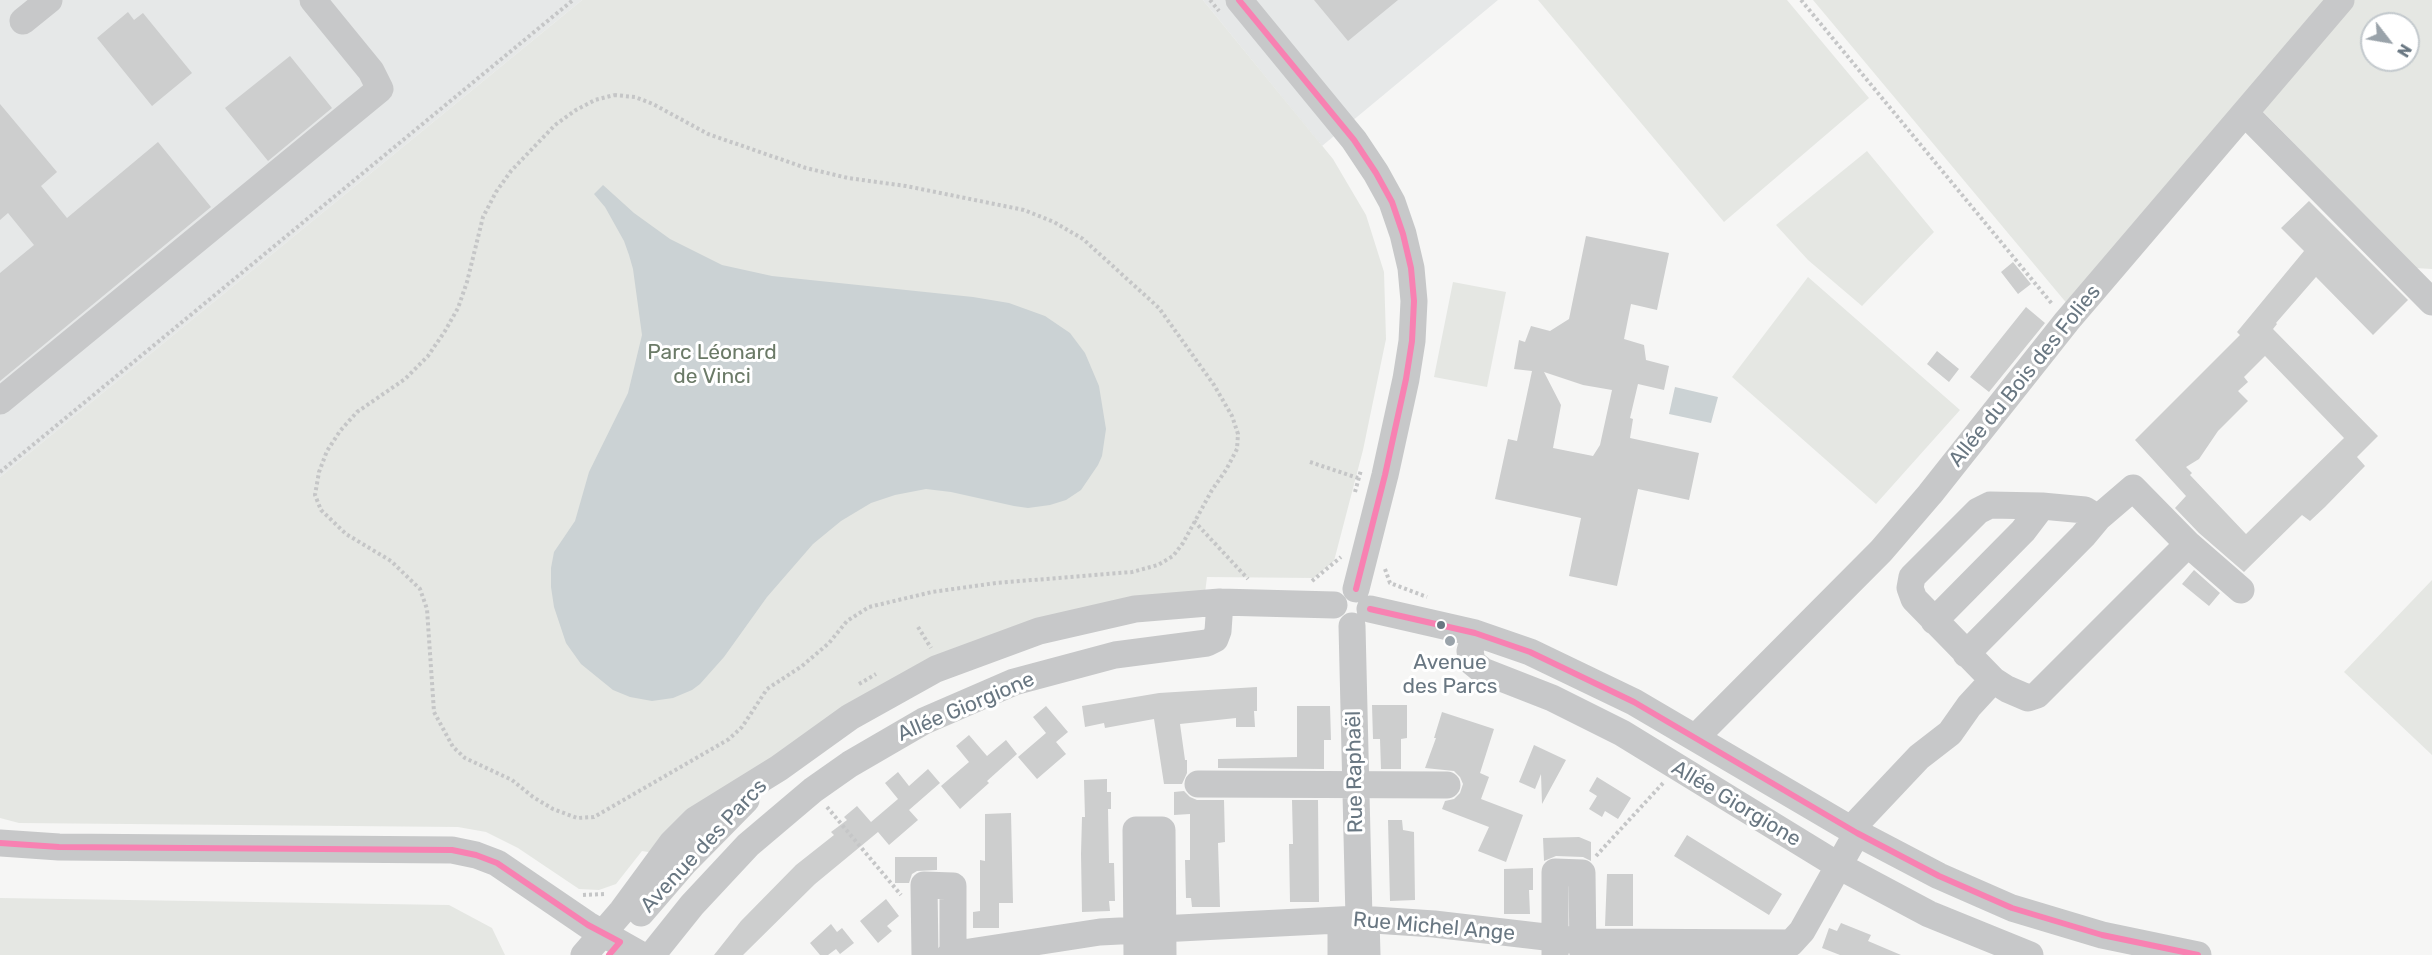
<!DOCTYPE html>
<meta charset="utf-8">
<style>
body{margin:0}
#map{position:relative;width:2432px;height:955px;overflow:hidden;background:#f6f6f5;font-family:Rubik,sans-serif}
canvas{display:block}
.north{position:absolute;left:2360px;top:12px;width:60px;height:60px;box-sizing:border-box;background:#fff;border:2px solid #c3c9cd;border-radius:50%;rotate:121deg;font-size:16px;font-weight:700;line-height:24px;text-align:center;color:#697782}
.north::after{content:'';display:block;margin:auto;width:21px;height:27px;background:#9aa3aa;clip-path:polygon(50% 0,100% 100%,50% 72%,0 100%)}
</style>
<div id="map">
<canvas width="2432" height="955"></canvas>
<div class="north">N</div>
</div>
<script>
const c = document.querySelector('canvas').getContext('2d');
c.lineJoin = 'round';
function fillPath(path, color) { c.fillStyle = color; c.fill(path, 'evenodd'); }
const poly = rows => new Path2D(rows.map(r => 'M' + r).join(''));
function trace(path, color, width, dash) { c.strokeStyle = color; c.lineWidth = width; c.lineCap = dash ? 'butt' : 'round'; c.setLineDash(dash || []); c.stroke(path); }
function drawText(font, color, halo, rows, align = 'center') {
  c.font = font + ' Rubik,sans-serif'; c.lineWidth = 6; c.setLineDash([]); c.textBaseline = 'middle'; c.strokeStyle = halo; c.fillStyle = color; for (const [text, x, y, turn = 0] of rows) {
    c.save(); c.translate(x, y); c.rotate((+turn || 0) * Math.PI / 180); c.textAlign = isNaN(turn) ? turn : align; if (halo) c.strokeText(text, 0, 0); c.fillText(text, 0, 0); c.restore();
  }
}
fillPath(poly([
 [0,0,582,0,0,477],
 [1203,0,1498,0,1322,146]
]), '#e6e8e8');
fillPath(poly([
 [582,0,1203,0,1333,159,1366,215,1384,272,1386,339,1363,450,1334,561,1314,578,1207,577,1205,593,1002,635,654,853,642,851,616,884,599,890,579,889,518,848,486,832,458,827,19,823,0,818,0,477],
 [1538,0,1787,0,1869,98,1724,222],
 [1813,0,2432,0,2432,269,2415,268,2247,95,2069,306],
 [2372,24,2408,24,2408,60,2372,60],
 [1867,151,1934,232,1862,306,1808,260,1776,225],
 [1808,277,1960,410,1876,504,1732,377],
 [1453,282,1506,292,1487,387,1434,377],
 [2432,580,2432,755,2344,672],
 [0,898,449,905,492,928,505,955,0,955]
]), '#e5e7e3');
fillPath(poly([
 [603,185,634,213,670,239,722,265,772,276,973,297,1009,303,1045,316,1070,333,1085,353,1099,386,1106,429,1102,456,1098,465,1081,490,1066,500,1050,505,1028,508,1014,506,951,492,926,489,895,495,871,503,841,521,813,544,767,597,724,657,700,684,692,690,673,698,652,701,630,697,613,690,581,664,566,643,554,607,551,587,551,568,554,552,575,521,589,472,628,393,642,335,633,269,629,255,624,241,605,207,594,194],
 [1675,387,1718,397,1711,423,1669,414]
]), '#cbd2d4');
fillPath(poly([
 [1314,0,1398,0,1348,41],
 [128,12,134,20,143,13,192,73,152,106,97,38],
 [290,56,332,108,268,161,225,108],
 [0,104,57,172,41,186,67,218,158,142,211,207,0,381,0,273,34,245,8,213,0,220],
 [2309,201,2408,300,2373,335,2316,277,2276,323,2277,324,2273,329,2378,436,2357,457,2365,466,2325,507,2310,521,2302,515,2244,572,2199,533,2175,508,2186,496,2135,440,2240,335,2237,332,2304,251,2281,228],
 [2265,356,2344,438,2246,534,2190,475,2192,473,2186,467,2199,459,2218,431,2248,401,2238,391,2248,382,2244,377],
 [1586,236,1669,253,1657,310,1631,304,1624,339,1644,345,1646,360,1669,366,1664,390,1638,384,1630,418,1633,419,1630,438,1699,453,1689,500,1638,489,1617,586,1569,576,1581,518,1495,499,1508,439,1517,441,1532,371,1514,369,1519,340,1525,342,1531,326,1550,331,1569,319],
 [1544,372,1583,385,1612,390,1600,445,1593,456,1553,448,1561,405],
 [2013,262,2031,284,2018,294,2001,272],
 [2026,307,2045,323,1989,392,1970,377],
 [1937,351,1959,369,1949,382,1927,364],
 [2194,570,2220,593,2209,606,2182,584],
 [1257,687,1257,711,1254,711,1255,727,1236,727,1236,718,1180,724,1185,760,1187,760,1187,773,1182,784,1164,784,1154,719,1105,728,1104,723,1085,727,1082,706,1159,693],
 [1372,705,1407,705,1407,738,1401,739,1401,769,1381,769,1380,739,1373,739],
 [1046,706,1068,732,1056,742,1066,754,1037,779,1018,757,1046,733,1033,717],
 [1297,706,1330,706,1331,740,1324,740,1324,769,1218,768,1218,759,1297,757],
 [1442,712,1494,729,1480,773,1489,777,1481,799,1523,815,1506,862,1478,851,1489,827,1442,809,1445,801,1454,799,1460,793,1463,784,1460,777,1454,771,1425,768,1436,738,1434,738],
 [969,735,987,756,1006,740,1017,754,987,781,989,783,960,809,941,786,969,762,956,746],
 [1534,745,1566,760,1542,804,1541,774,1535,789,1519,782],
 [928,769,940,783,909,810,918,820,889,845,878,832,815,884,743,955,714,955,741,921,796,865,834,835,831,832,847,820,844,817,857,806,871,822,898,799,885,783,898,772,909,786],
 [1597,777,1631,798,1618,819,1605,811,1602,817,1589,809,1597,796,1589,791],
 [1107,779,1107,792,1111,792,1111,809,1108,809,1109,863,1114,863,1115,901,1109,901,1110,911,1082,912,1081,854,1082,817,1085,817,1084,780],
 [1184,791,1190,797,1197,800,1224,800,1225,842,1218,843,1220,907,1192,907,1191,898,1186,898,1185,860,1190,860,1190,814,1174,815,1174,792],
 [1292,800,1318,800,1319,902,1290,902,1289,844,1293,844],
 [1011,813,1013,903,999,903,999,928,973,928,973,912,980,911,980,860,985,861,985,814],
 [1388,820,1402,820,1403,830,1414,832,1415,900,1390,901],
 [1687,835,1782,894,1769,915,1674,856],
 [1579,837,1591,842,1591,861,1583,857,1556,856,1544,861,1543,838],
 [895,857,937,857,937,870,917,871,912,874,909,883,895,883],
 [1533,868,1533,890,1529,890,1530,914,1504,914,1504,869],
 [1607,874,1633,874,1633,926,1605,926],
 [886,899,899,916,887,926,892,931,878,943,860,921],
 [1841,923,1871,935,1868,941,1901,955,1840,955,1822,948,1829,928,1837,931],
 [831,924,837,932,842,928,854,943,840,954,836,949,828,955,820,955,810,943]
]), '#cdcece');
trace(poly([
 [1210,0,1219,11],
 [1801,0,2053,305],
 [614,95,635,97,653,104,708,134,806,168,848,178,906,186,1024,210,1054,222,1083,239,1159,308,1214,385,1232,416,1238,434,1237,449,1226,470,1212,490,1183,543,1173,556,1158,565,1132,572,996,583,932,592,869,607,847,621,829,643,802,666,767,689,742,727,729,739,594,817,577,818,553,809,533,797,512,780,465,758,453,747,434,712,427,609,420,589,391,561,346,534,321,510,315,495,319,472,327,451,340,431,357,412,405,379,428,356,445,331,458,308,467,282,483,217,496,192,511,171,555,125,576,110,595,100,614,95],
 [1310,462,1358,478],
 [0,472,573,0],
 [1355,492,1361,470],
 [1194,521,1248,579],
 [1385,569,1390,583,1427,597],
 [1312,581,1341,557],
 [918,627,931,648],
 [859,684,876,674],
 [827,807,901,895],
 [1596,856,1664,782],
 [583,895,606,894]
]), '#c5c6c7', 4, [3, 3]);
trace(poly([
 [1239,0,1354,140,1376,173,1392,202,1403,234,1411,268,1414,301,1412,341,1406,379,1385,475,1356,589],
 [23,21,49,0],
 [2245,113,2432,302],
 [0,401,380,89,371,71,313,0],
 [2098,518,2085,510,2042,506,1990,505,1978,511,1912,577,1910,588,1914,599,1993,680,2007,689,2028,698,2037,695,2188,544],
 [1370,609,1475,633,1530,652,1634,702,1857,833,1939,876,2012,908,2102,935,2198,955],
 [1934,621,2023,531,2042,506],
 [1352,626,1359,919],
 [1475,633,1470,651,1472,662,1483,671,1552,698,1622,733,1839,866,1929,914,2030,955],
 [1966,654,2083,536,2098,518,2133,488,2188,544,2241,590],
 [1695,738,1881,551,1930,494,2067,321,2341,0],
 [1198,784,1447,785],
 [1851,829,1919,757,1950,733,1969,706,1993,680],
 [0,843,59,847,452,850,476,855,497,863,588,925,641,955],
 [641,913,685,862,746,800],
 [1366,919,1367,955],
 [1341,920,1341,955],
 [584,955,622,911,672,843,695,820,779,768,850,717,936,669,1039,631,1135,609,1220,602,1334,605],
 [652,955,692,905,748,845,813,790,850,764,924,721,1014,682,1115,655,1207,643,1215,639,1218,631,1220,602],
 [925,955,924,885,953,886,953,955],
 [950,955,1100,932,1359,919,1434,924,1588,942,1791,943,1802,931,1857,833],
 [1137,955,1136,830,1162,830,1163,955],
 [1555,955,1555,872,1582,873,1583,955]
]), '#c7c8c9', 27);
trace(poly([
 [1239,0,1354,140,1376,173,1392,202,1403,234,1411,268,1414,301,1412,341,1406,379,1385,475,1356,589],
 [1370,609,1475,633,1530,652,1634,702,1857,833,1939,876,2012,908,2102,935,2198,955],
 [0,843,59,847,452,850,476,855,497,863,588,925,620,942,609,955]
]), '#f881b2', 6);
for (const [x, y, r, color] of [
 [1441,625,5,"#697782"],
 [1450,641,6,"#9aa3aa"]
]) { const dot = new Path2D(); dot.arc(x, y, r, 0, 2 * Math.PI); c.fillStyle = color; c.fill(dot); trace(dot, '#fff', 2); }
drawText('21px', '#6b7a67', '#fff', [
 ["Parc Léonard",712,353],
 ["de Vinci",712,377]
]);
drawText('21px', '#697782', '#fff', [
 ["Allée du Bois des Folies",2025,376,-51],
 ["Allée Giorgione",966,707,-23],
 ["Rue Raphaël",1355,772,-91],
 ["Allée Giorgione",1736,804,31],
 ["Avenue des Parcs",704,846,-47],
 ["Rue Michel Ange",1434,927,5]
]);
drawText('21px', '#697782', '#fff', [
 ["Avenue",1450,663],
 ["des Parcs",1450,687]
]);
</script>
